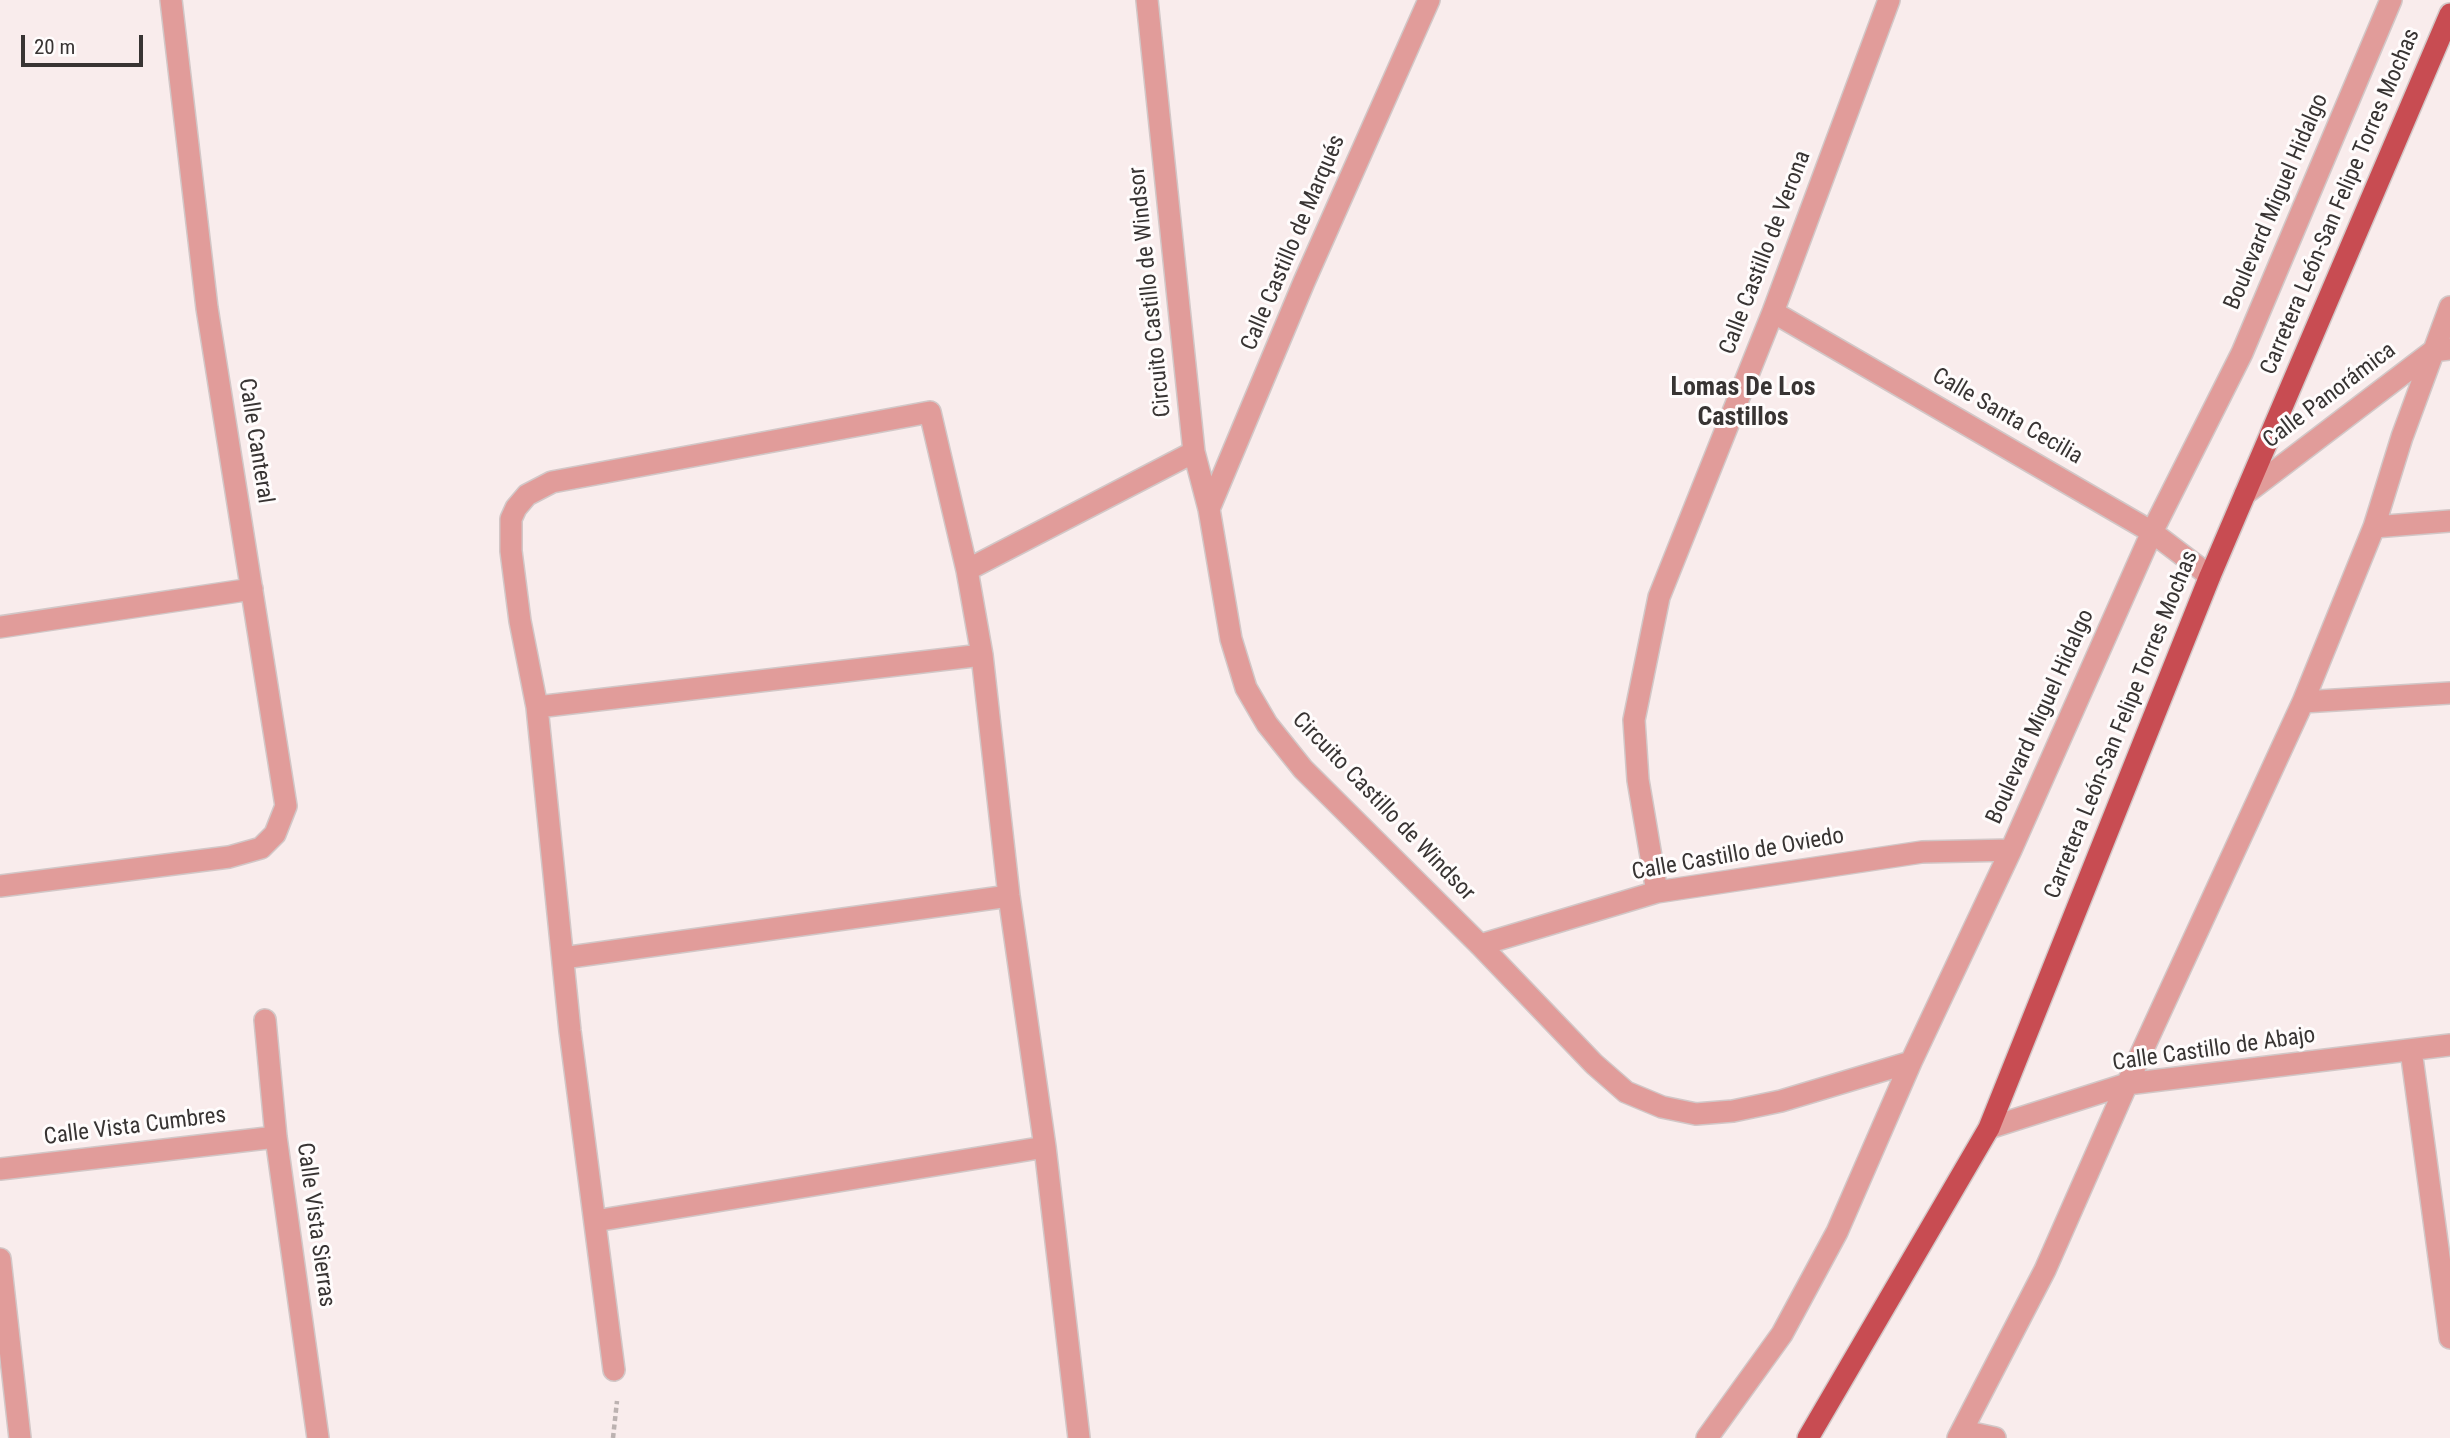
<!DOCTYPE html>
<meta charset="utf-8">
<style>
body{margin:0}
#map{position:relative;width:2450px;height:1438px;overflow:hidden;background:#f9ecec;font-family:"Roboto Condensed",sans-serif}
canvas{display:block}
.scale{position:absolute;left:21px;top:35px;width:122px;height:32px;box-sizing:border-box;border:4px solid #383433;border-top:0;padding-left:9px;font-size:21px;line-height:24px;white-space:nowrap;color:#383433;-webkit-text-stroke:5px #fffcfc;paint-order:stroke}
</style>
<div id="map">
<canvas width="2450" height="1438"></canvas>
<div class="scale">20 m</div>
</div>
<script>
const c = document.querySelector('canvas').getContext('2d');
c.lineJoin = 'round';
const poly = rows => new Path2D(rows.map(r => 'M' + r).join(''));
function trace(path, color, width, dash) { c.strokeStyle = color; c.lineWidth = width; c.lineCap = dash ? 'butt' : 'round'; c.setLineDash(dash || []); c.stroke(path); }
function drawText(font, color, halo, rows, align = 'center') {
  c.font = font + ' "Roboto Condensed",sans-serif'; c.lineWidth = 6; c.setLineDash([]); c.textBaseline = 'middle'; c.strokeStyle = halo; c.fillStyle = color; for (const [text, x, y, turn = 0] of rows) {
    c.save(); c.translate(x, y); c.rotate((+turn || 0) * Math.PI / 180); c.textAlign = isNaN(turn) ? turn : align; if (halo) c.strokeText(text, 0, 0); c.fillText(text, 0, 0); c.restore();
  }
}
const minor = poly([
 [1147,0,1194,452,1209,509,1231,639,1246,688,1267,724,1303,769,1480,945,1594,1064,1626,1092,1662,1107,1696,1114,1733,1111,1781,1101,1911,1062],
 [1773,312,2152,532,2210,576],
 [2245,494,2433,351,2450,349],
 [1209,509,1304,282,1429,0],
 [2374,527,2450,521],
 [967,570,1194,452],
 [0,627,252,589],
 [2303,702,2450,693],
 [537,707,982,655],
 [0,886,229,857,261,848,275,834,286,806,207,308,171,0],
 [1657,892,1638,780,1634,720,1659,597,1773,312,1889,0],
 [1480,945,1657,892,1922,852,2011,850],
 [563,958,1009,896],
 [265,1020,276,1137,318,1438],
 [2411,1050,2450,1338],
 [1989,1128,2127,1084,2450,1045],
 [0,1169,276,1137],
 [595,1221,1045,1147],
 [0,1259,20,1438],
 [614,1370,570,1031,537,707,520,621,511,551,511,519,516,508,527,495,552,482,930,412,967,570,982,655,1009,896,1045,1147,1079,1438],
 [1963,1431,1995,1438],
 [1707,1438,1782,1334,1837,1232,1911,1062,2011,850,2152,532,2242,353,2391,0],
 [1958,1438,2045,1270,2127,1084,2303,702,2374,527,2402,437,2450,307]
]);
const major = poly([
 [1808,1438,1989,1128,2210,576,2450,14]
]);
trace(minor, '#d2c7c7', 24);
trace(major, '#d2c7c7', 24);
trace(poly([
 [613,1438,617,1401]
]), '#bcb2b1', 4.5, [5, 3.5]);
trace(minor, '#e19c9a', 21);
trace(major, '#c84c52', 21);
drawText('23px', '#383433', '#fffcfc', [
 ["Boulevard Miguel Hidalgo",2277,202,-67],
 ["Carretera León-San Felipe Torres Mochas",2341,202,-67],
 ["Calle Castillo de Marqués",1294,243,-67],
 ["Calle Castillo de Verona",1766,253,-69],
 ["Circuito Castillo de Windsor",1151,292,-96],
 ["Calle Panorámica",2330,396,-37],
 ["Calle Santa Cecilia",2007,417,30],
 ["Calle Canteral",255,441,81],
 ["Boulevard Miguel Hidalgo",2041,717,-66],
 ["Carretera León-San Felipe Torres Mochas",2122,725,-68],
 ["Circuito Castillo de Windsor",1383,807,46],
 ["Calle Castillo de Oviedo",1738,855,-10],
 ["Calle Castillo de Abajo",2214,1050,-8],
 ["Calle Vista Cumbres",135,1127,-7],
 ["Calle Vista Sierras",315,1225,82]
]);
drawText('bold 26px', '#383433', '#fffcfc', [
 ["Lomas De Los",1743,388],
 ["Castillos",1743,418]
]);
</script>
